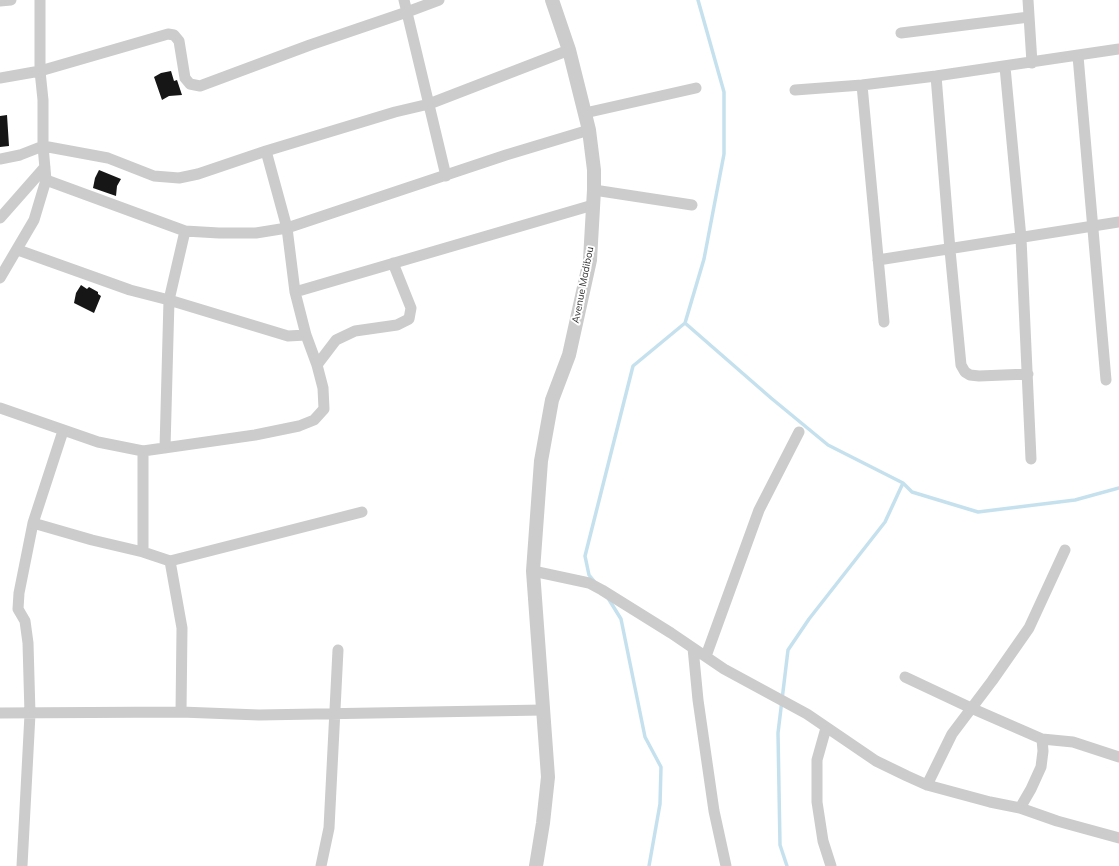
<!DOCTYPE html>
<style>
body{margin:0}
canvas{display:block;background:#fff}
</style>
<canvas width="1119" height="866"></canvas>
<script>
const c = document.querySelector('canvas').getContext('2d');
c.lineJoin = 'round';
const poly = rows => new Path2D(rows.map(r => 'M' + r).join(''));
function trace(path, color, width, dash) { c.strokeStyle = color; c.lineWidth = width; c.lineCap = dash ? 'butt' : 'round'; c.setLineDash(dash || []); c.stroke(path); }
function fillPath(path, color) { c.fillStyle = color; c.fill(path, 'evenodd'); }
function drawText(font, color, halo, rows, align = 'center') {
  c.font = font + ' Mulish,sans-serif'; c.lineWidth = 4; c.setLineDash([]); c.textBaseline = 'middle'; c.strokeStyle = halo; c.fillStyle = color; for (const [text, x, y, turn = 0] of rows) {
    c.save(); c.translate(x, y); c.rotate((+turn || 0) * Math.PI / 180); c.textAlign = isNaN(turn) ? turn : align; if (halo) c.strokeText(text, 0, 0); c.fillText(text, 0, 0); c.restore();
  }
}
trace(poly([
 [685,323,771,398,828,445,903,483,885,522,809,619,788,650,778,733,780,845,787,866],
 [903,483,912,492,978,512,1075,500,1119,488],
 [594,581,589,575,585,556,633,366,685,323,704,259,724,154,724,92,698,0],
 [608,598,621,619,645,737,661,767,660,804,649,866]
]), '#c6e1ee', 3.5);
fillPath(poly([
 [171,71,174,81,177,80,182,95,169,96,162,100,154,77,161,73],
 [7,115,9,146,0,147,0,116],
 [99,170,121,179,117,186,116,196,93,188,95,178],
 [81,285,87,289,89,287,98,292,98,294,101,296,94,313,74,303,76,293]
]), '#161616');
trace(poly([
 [404,0,446,176],
 [1028,0,1032,63],
 [0,1,11,0],
 [901,33,1029,17],
 [1078,56,1106,380],
 [1005,67,1021,238,1031,459],
 [936,76,950,250,961,365,965,372,970,375,979,376,1028,374],
 [0,78,40,71,168,34,174,35,179,41,185,78,190,84,200,86,310,45,407,12,439,0],
 [862,85,884,322],
 [795,90,862,85,936,76,1119,49],
 [585,113,696,88],
 [0,159,20,155,43,146,108,158,154,176,179,178,198,174,266,151,395,112,429,104,569,50],
 [46,180,185,231,219,233,256,233,287,228,506,155,589,130],
 [594,190,692,205],
 [0,218,45,167],
 [18,250,130,290,169,300,288,336,306,335],
 [878,260,1119,222],
 [0,278,34,220,46,180,43,146,43,100,40,71,40,0],
 [295,292,593,205],
 [317,365,336,340,355,331,397,325,409,319,411,308,393,263],
 [0,408,98,442,143,451,255,435,299,426,314,420,324,409,323,388,317,365,306,335,295,292,287,228,266,151],
 [63,431,33,523,92,540,143,552],
 [165,448,169,300,185,231],
 [143,451,143,552,170,561,182,628,181,712],
 [170,561,362,512],
 [533,571,589,583,602,590,671,633,724,669,807,714,876,761,907,776,927,785,990,802,1020,808,1057,821,1119,838],
 [693,648,698,700,714,811,726,866],
 [706,656,759,510,799,432],
 [905,677,971,708,1042,739,1043,751,1041,767,1031,789,1020,808],
 [0,713,181,712,259,715,543,710],
 [826,728,817,760,817,802,823,841,831,866],
 [1042,739,1073,742,1119,757],
 [927,785,952,734,992,681,1029,628,1065,550],
 [22,866,30,714,28,643,25,621,18,609,19,593,33,523],
 [321,866,329,828,338,650]
]), '#ccc', 11);
trace(poly([
 [536,866,543,823,548,777,533,571,541,461,552,400,569,355,590,260,594,190,594,170,589,130,569,50,552,0]
]), '#ccc', 14);
drawText('10px', '#2f2f2f', '#fff', [
 ["Avenue Madibou",583,285,-79]
]);
</script>
